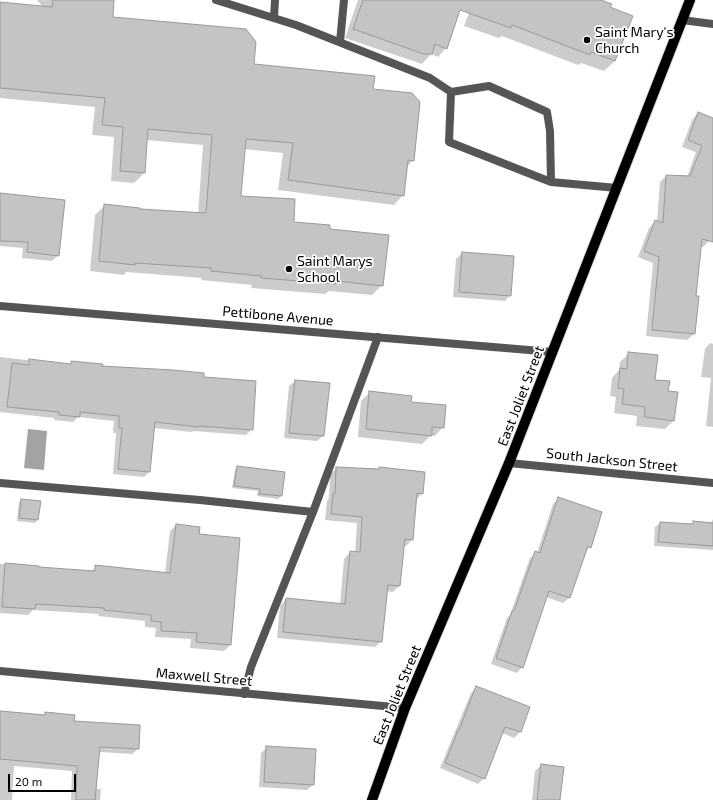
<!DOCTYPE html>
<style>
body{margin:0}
#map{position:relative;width:713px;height:800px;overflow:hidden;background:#fff;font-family:"Exo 2",sans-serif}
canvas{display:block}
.scale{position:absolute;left:8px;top:774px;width:68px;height:18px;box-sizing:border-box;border:2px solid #000;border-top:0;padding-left:5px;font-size:12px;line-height:14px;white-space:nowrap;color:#000;-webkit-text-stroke:3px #fff;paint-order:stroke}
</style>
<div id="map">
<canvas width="713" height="800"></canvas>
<div class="scale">20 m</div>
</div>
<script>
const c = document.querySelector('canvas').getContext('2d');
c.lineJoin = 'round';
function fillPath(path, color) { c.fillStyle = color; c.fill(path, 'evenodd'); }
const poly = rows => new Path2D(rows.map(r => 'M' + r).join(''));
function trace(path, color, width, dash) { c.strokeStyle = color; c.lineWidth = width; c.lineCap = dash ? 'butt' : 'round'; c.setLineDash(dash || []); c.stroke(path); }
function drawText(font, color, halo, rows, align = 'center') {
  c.font = font + ' "Exo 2",sans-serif'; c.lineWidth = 3.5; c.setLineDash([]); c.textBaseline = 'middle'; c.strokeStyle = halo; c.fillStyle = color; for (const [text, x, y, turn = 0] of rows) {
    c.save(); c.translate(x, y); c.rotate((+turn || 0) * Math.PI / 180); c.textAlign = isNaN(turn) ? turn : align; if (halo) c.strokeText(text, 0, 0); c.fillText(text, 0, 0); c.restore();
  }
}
fillPath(poly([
 [28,429,47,431,44,470,24,468]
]), '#a3a3a3');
fillPath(poly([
 [37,0,113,0,112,18,253,65,372,90,413,160,407,167,403,195,394,205,278,190,283,153,244,149,240,197,292,223,329,230,382,285,372,295,329,291,325,294,251,288,252,285,201,280,202,278,126,272,124,275,90,271,95,215,105,205,139,210,198,214,203,145,146,140,144,173,134,183,111,181,114,137,92,135,95,107,0,98,0,3,43,7],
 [358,0,462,0,446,48,438,57,431,54,422,64,345,38],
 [474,0,598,0,609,8,615,61,604,71,581,63,578,65,502,36,499,38,464,26],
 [698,113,713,119,713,184,709,241,703,247,700,246,695,296,694,334,687,340,646,336,653,263,638,257,649,228,656,221,657,222,660,182,666,176,687,177,696,152,682,147,692,120],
 [0,194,58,255,52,261,22,258,23,248,0,246],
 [462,253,510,295,505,301,453,297,456,259],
 [710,343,713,344,713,427,706,426,711,378,701,377,705,349],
 [629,353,654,380,667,392,673,421,665,429,636,426,637,416,614,413,616,397,610,396,612,378,619,370,620,362],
 [0,357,70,365,72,362,203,378,252,429,246,435,193,431,192,432,154,428,149,472,144,477,113,474,116,433,113,433,114,421,78,417,73,422,54,420,54,418,0,412],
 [295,381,329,384,323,436,317,441,284,438,289,386],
 [370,392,410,403,443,427,435,436,431,435,422,444,358,437,361,401],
 [237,467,283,473,281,496,278,499,257,496,258,491,232,488,235,470],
 [337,468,378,470,380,468,422,493,416,500,412,540,406,546,403,546,399,586,393,592,386,591,381,641,375,647,277,638,280,606,286,599,340,605,344,559,350,552,355,553,357,523,325,520,327,501,329,498,330,474],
 [559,498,590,547,584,553,569,598,563,603,546,597,522,667,517,673,491,664,507,618,510,615,530,558,536,553,537,553,553,504],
 [21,500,40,501,37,520,35,523,17,521,19,502],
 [713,519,713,550,654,546,655,527,660,523,691,525,693,522,711,523],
 [176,525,198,534,230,645,224,651,190,648,191,639,155,637,156,628,145,627,145,621,98,616,99,614,33,610,28,615,0,613,0,564,38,566,37,568,90,572,96,567,165,574,170,531],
 [476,688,529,708,520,732,514,738,502,733,484,778,478,784,440,768,471,693],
 [0,712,42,716,45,713,73,722,138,749,132,754,99,752,95,789,101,789,100,800,71,800,72,771,14,766,12,800,0,800],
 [267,747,313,785,307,790,259,787,261,753],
 [541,765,559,800,532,800,535,771]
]), '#0003');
const building = poly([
 [53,0,114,0,113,17,246,29,256,42,254,64,375,76,373,89,412,93,420,102,414,161,408,160,404,196,288,180,293,143,246,139,241,196,295,199,294,222,330,225,330,229,389,235,383,286,336,281,336,284,261,278,261,276,211,271,211,268,135,263,135,265,99,261,104,204,140,208,140,209,206,213,212,135,148,129,145,173,120,171,123,127,102,125,105,98,0,88,0,2,52,7,53,0],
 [363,0,601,0,612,4,610,7,633,16,615,61,591,52,590,55,512,25,511,28,460,10,447,49,435,44,432,54,424,54,353,29,363,0],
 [698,112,713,118,713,242,702,239,696,296,699,296,695,334,652,330,659,257,644,251,655,220,663,223,666,175,690,176,702,146,688,140,698,112],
 [0,193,65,200,59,256,27,252,28,242,0,241,0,193],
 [462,252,514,256,511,296,459,292,462,252],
 [628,352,658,355,655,380,670,381,668,391,678,392,674,421,644,417,645,407,622,404,624,389,618,388,620,368,627,369,628,352],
 [29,359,71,364,71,361,103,364,102,366,173,370,204,373,204,377,256,381,253,430,199,426,198,427,155,422,150,472,118,469,122,428,119,428,119,416,80,412,80,417,59,415,59,412,7,407,12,363,29,365,29,359],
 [295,380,330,383,324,436,289,433,295,380],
 [369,391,412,396,411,402,446,405,444,428,432,427,432,436,366,429,369,391],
 [237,466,285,472,282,496,259,494,260,489,234,486,237,466],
 [336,467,379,469,379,467,425,472,423,494,417,493,413,540,405,539,400,586,388,585,382,642,283,632,286,598,345,604,350,551,360,552,362,517,331,514,333,493,335,493,336,467],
 [558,497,602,512,591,548,588,546,570,598,549,591,523,668,496,658,512,611,514,611,535,551,540,553,558,497],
 [21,499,41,501,38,520,19,518,21,499],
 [693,521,713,523,713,546,658,542,660,522,693,524,693,521],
 [176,524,200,527,199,534,240,538,231,645,196,642,197,633,161,631,161,622,151,621,151,615,104,610,104,608,36,604,35,609,2,607,5,563,39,566,39,567,95,571,95,565,170,573,176,524],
 [476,686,530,707,521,732,505,727,485,779,445,763,458,730,459,730,476,686],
 [0,711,45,715,45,712,75,715,74,721,140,725,139,749,100,747,95,800,76,800,77,766,0,759,0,711],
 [266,746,316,749,314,785,264,782,266,746],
 [541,764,564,767,560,800,537,800,541,764]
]);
fillPath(building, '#c4c4c4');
trace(building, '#999', 1);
const primary = poly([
 [372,800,405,708,509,463,690,0]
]);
trace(primary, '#dbdbdb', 12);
trace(poly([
 [216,0,296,25,430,78,451,92,449,142,551,182,617,188],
 [274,18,275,0],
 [340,42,344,0],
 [451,92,489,86,547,112,550,131,551,182],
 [0,483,200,500,313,512],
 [244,694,251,667,313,512,378,337]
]), '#555', 8);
trace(poly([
 [682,20,713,24],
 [0,306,553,352],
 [509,463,713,483],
 [0,671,405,708]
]), '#555', 8);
trace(primary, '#000', 10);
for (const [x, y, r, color] of [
 [587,40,4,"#000"],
 [289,269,4,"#000"]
]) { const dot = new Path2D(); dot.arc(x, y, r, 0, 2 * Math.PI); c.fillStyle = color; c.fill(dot); trace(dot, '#fff', 1.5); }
drawText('14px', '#000', '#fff', [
 ["Saint Mary's",595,32],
 ["Church",595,48],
 ["Saint Marys",297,261],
 ["School",297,277]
], 'left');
drawText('14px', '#000', '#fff', [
 ["Pettibone Avenue",278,316,5],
 ["East Joliet Street",521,396,-69],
 ["South Jackson Street",612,460,6],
 ["Maxwell Street",204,677,5],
 ["East Joliet Street",397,695,-68]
]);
</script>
